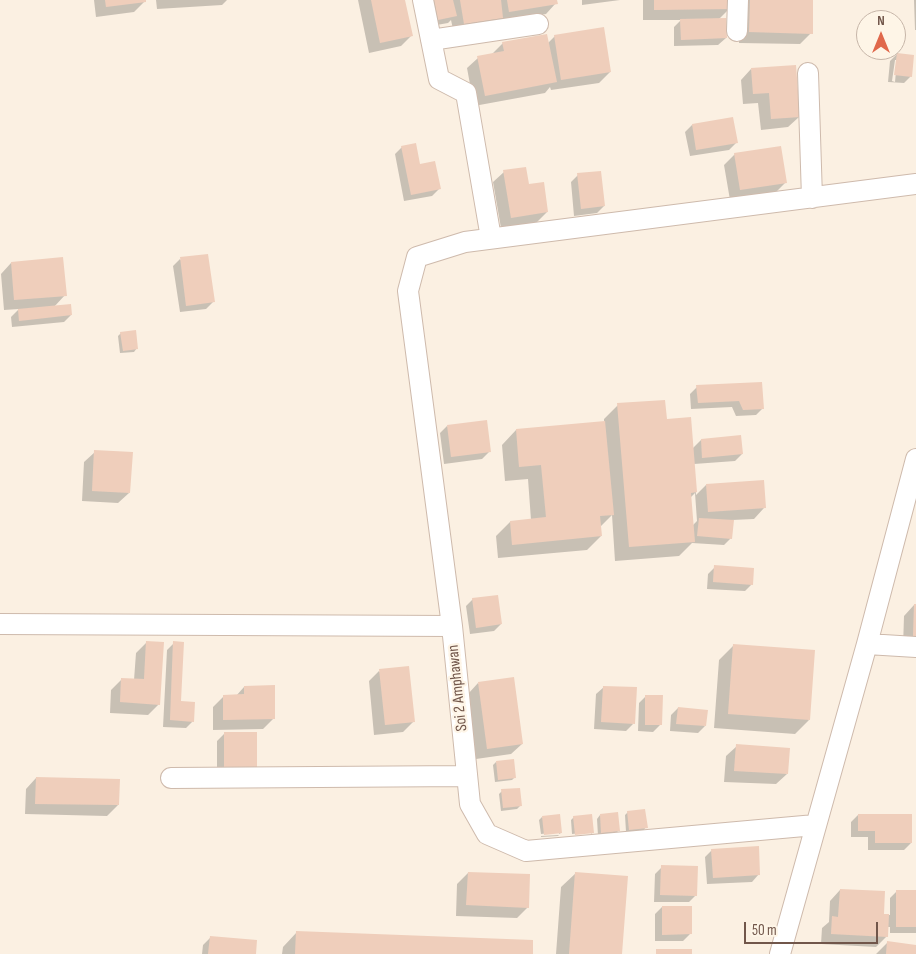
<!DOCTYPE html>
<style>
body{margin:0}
#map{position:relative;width:916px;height:954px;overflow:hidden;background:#fbf0e2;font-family:"Sofia Sans Condensed",sans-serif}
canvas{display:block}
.north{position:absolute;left:856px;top:10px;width:50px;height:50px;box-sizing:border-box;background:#fef5e7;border:1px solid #c6b5a8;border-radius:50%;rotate:0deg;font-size:14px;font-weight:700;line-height:20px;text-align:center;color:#71564a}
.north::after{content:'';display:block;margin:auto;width:18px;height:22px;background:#e0684b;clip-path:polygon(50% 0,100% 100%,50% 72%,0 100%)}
.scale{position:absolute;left:744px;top:922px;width:134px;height:22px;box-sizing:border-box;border:2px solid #71564a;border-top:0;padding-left:6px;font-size:15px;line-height:18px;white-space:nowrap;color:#71564a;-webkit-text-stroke:4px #fef5e7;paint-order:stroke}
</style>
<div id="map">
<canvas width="916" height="954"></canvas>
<div class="north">N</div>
<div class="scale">50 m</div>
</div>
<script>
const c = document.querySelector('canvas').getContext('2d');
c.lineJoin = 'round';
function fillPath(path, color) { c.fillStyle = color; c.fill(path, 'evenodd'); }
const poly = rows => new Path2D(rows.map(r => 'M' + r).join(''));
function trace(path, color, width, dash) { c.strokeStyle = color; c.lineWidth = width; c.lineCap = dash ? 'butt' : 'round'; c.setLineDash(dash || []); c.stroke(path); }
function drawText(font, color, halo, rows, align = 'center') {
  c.font = font + ' "Sofia Sans Condensed",sans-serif'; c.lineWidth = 4.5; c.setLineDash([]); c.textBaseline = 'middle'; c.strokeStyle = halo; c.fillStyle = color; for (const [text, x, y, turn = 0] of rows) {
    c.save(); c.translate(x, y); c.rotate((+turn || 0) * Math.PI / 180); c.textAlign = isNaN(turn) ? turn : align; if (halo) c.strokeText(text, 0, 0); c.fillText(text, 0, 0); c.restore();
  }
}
fillPath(poly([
 [94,0,145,0,145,1,134,12,96,17],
 [156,0,227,0,222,5,157,9],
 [358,0,403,0,411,36,401,46,369,53],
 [426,0,556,0,556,3,546,14,499,22,454,34,451,20,448,23,431,26],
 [582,0,620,0,582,5],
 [643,0,730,0,730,8,719,19,726,38,718,45,674,46,674,27,681,20,643,20],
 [745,0,812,0,811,33,800,44,739,43,739,6],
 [914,0,916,0,916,30,915,30],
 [555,36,610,72,599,83,551,90,550,87,545,93,474,106,467,68,478,58,491,55,503,43,548,43],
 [897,54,911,76,904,83,888,82,890,61],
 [895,60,897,60,895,82,892,81],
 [751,69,799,117,788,127,761,130,758,103,743,104,741,80],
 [692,125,736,143,729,150,690,156,685,132],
 [402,147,439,189,432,196,404,201,395,154],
 [735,154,786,182,775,193,730,200,724,165],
 [504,172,528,186,547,212,536,223,501,228,493,182],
 [578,175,604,206,597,213,574,216,571,182],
 [180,259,213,302,206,309,180,312,173,266],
 [11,263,65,295,54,307,71,315,64,322,12,327,11,317,19,309,4,310,1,274],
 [121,333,137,348,134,352,120,353,118,336],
 [697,387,763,408,756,415,736,416,732,407,691,409,690,394],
 [618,405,666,420,693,448,701,440,742,454,735,461,694,464,696,495,706,485,764,508,754,519,732,520,731,538,724,545,692,543,679,556,615,561,612,515,600,527,601,536,587,550,498,558,496,536,510,522,531,520,528,479,505,481,502,445,516,430,604,422,604,419],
 [695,493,697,521,692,526,690,498],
 [447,426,489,452,482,459,444,464,440,433],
 [95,452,129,493,118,503,82,501,84,462],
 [715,567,752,584,745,591,707,589,708,574],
 [473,599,501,624,494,631,470,634,466,606],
 [914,605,916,605,916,647,903,647,904,616],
 [147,642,159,704,148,715,110,713,111,690,122,679,134,680,136,653],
 [174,643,180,702,193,721,186,728,163,727,167,650],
 [733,646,809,720,795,734,714,728,719,660],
 [379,671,414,721,403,732,374,735,369,681],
 [478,683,522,744,511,754,476,759,468,694],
 [244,687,274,718,263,729,213,730,213,707,224,696,236,696],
 [604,687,633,724,626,731,594,729,596,694],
 [646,696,660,725,653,732,638,731,639,703],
 [678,708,705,726,698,733,670,731,671,715],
 [224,734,255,734,217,777,217,741],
 [737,746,787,774,776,784,724,782,726,756],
 [496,762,515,777,512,780,495,782,493,765],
 [36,778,118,805,107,816,25,814,26,789],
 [502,791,520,806,517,809,501,811,499,794],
 [628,812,646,827,643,831,626,832,625,815],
 [600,815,618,831,615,834,598,836,597,819],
 [858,815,911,843,904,850,868,850,868,837,851,837,851,822],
 [542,817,561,833,559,834,559,832,541,834,539,820],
 [574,817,592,833,591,834,591,832,572,834,571,820],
 [559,835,558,836,541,837,541,836],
 [712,850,759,874,752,882,707,884,705,857],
 [662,867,696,895,689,902,654,902,655,874],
 [468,873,528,907,517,918,456,916,457,884],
 [576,873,620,954,556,954,561,887],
 [840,890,882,915,890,915,890,898,897,891,916,891,916,933,890,933,890,927,887,927,887,936,876,947,821,944,822,928,829,922,830,901],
 [662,907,690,934,683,941,655,941,655,914],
 [297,932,531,954,282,954,283,947],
 [210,938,255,954,202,954,203,945],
 [888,942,916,946,916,954,876,954]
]), '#0003');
fillPath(poly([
 [105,0,146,0,146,2,106,7],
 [371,0,405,0,413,36,380,43],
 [434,0,453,0,457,16,438,20],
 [460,0,501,0,503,18,464,24],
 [507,0,557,0,558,4,509,12],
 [654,0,731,0,731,9,654,10],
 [750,0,813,0,813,34,749,32],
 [726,18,727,38,681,40,680,19],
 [604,27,611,72,561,80,554,35],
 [547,34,557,82,485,96,477,56,504,51,502,42],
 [897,53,914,55,912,77,894,75],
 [796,65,800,117,771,119,769,93,753,94,751,68],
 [733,117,738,143,696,150,692,124],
 [416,143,420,164,435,161,441,189,411,195,401,146],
 [781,146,787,183,740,190,734,153],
 [526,167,529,184,544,182,548,212,511,218,503,170],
 [601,171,605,206,581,209,577,173],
 [208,254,215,302,186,306,180,257],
 [63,257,67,296,14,300,11,262],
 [71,304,72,315,19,321,18,309],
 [136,330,138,349,123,351,120,332],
 [762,382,764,409,743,410,739,401,698,403,696,385],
 [665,400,667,419,691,417,697,492,691,493,695,542,629,547,617,403],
 [487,420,491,452,451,457,447,425],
 [605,421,614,515,600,516,602,536,512,545,510,521,546,517,541,465,519,467,516,429],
 [741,435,743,454,702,458,701,439],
 [94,450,133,452,130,493,92,491],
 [764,480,766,508,708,512,706,484],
 [699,518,734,520,732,539,697,536],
 [714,565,754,568,753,585,713,582],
 [498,595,502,624,476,628,472,598],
 [914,604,916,604,916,636,913,636],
 [146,641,164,642,160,705,120,702,121,678,144,679],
 [173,641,184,642,181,701,195,702,194,722,170,720],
 [733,644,815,650,810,720,728,714],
 [409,666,415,722,385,725,379,669],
 [514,677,523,744,487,749,478,682],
 [275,685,275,719,223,720,223,695,244,694,244,686],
 [603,686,637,687,635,724,601,722],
 [645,695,663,695,662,725,645,725],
 [678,707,708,710,706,726,676,724],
 [224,732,257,732,257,770,224,770],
 [736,744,790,748,788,774,734,771],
 [514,759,516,778,498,780,496,761],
 [36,777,120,779,119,805,35,804],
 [520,788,522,806,503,808,501,789],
 [645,809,648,828,629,830,627,811],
 [618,812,620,831,601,833,600,814],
 [560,814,562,833,544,835,542,816],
 [592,814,594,833,575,835,573,816],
 [858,814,912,814,912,843,875,843,875,831,858,831],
 [759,846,760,875,713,878,711,849],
 [661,865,698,866,697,896,660,895],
 [468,872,530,874,529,908,466,905],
 [575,872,628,876,622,954,569,954],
 [840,889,885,891,884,914,889,914,888,937,831,934,832,916,838,917],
 [896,890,916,890,916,927,896,927],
 [662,906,692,906,692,934,662,935],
 [296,931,533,940,533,954,295,954],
 [210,936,257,940,256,954,208,954],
 [887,941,916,945,916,954,886,954],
 [656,949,692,949,692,954,656,954]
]), '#efcebb');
const minor = poly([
 [423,0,439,79,466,93,491,238],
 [737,31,738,0],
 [431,40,538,24],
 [808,73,812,198],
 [0,624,452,626,470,804,487,834,526,851,815,825],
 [452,626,408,291,417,257,465,242,916,184],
 [867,644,916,647],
 [171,778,467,776],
 [780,954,867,644,916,459]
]);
trace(minor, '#cebaac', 22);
trace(minor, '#fff', 20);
drawText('16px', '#71564a', '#fef5e7', [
 ["Soi 2 Amphawan",458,688,-96]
]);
</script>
